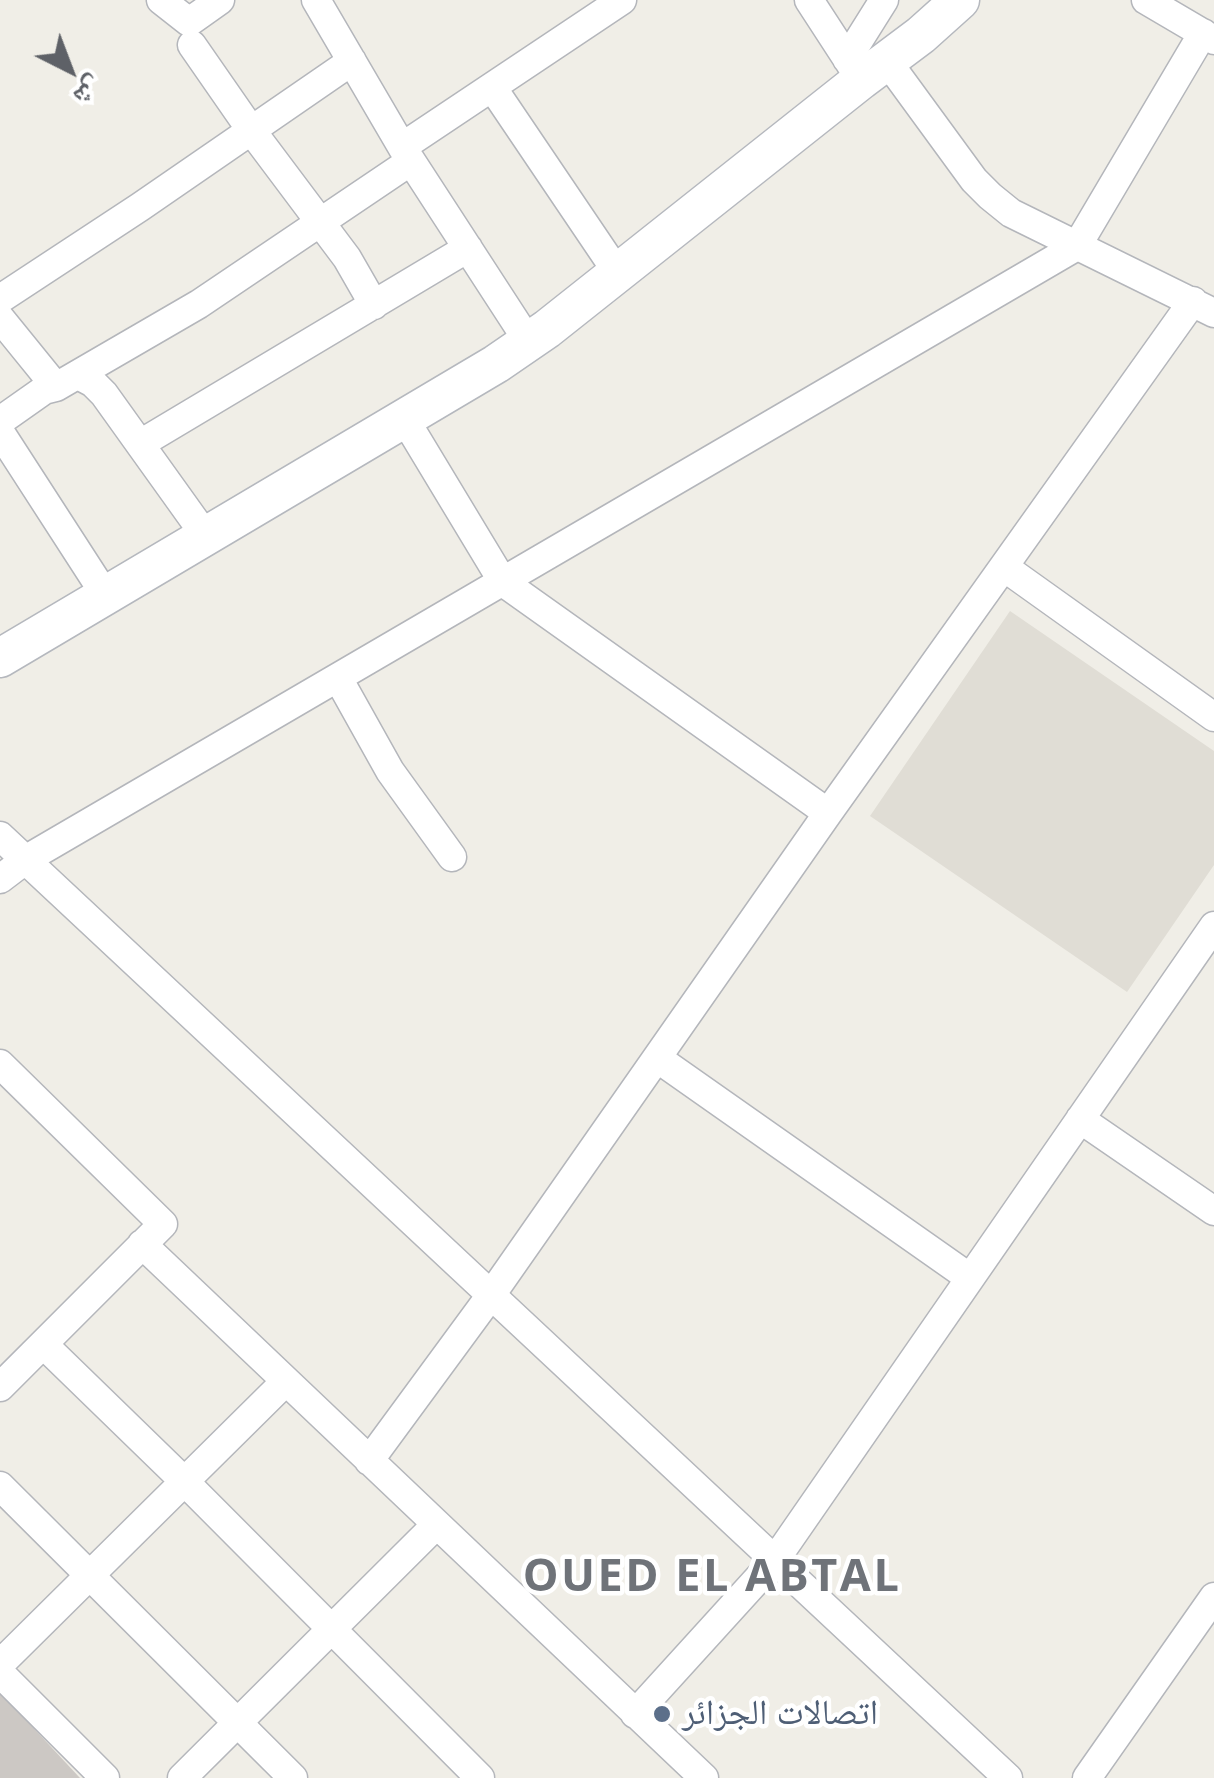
<!DOCTYPE html>
<meta charset="utf-8">
<style>
body{margin:0}
#map{position:relative;width:1214px;height:1778px;overflow:hidden;background:#f0eee7;font-family:"Open Sans","Noto Naskh Arabic",sans-serif}
canvas{display:block}
.north{position:absolute;left:20px;top:20px;width:100px;height:100px;-webkit-text-stroke:8px #fff;paint-order:stroke;rotate:138deg;font-size:28px;font-weight:700;line-height:40px;text-align:center;color:#5e6167}
.north::after{content:'';display:block;margin:auto;width:35px;height:45px;background:#5e6167;clip-path:polygon(50% 0,100% 100%,50% 72%,0 100%)}
</style>
<div id="map">
<canvas width="1214" height="1778"></canvas>
<div class="north">ش</div>
</div>
<script>
const c = document.querySelector('canvas').getContext('2d');
c.lineJoin = 'round';
function fillPath(path, color) { c.fillStyle = color; c.fill(path, 'evenodd'); }
const poly = rows => new Path2D(rows.map(r => 'M' + r).join(''));
function trace(path, color, width, dash) { c.strokeStyle = color; c.lineWidth = width; c.lineCap = dash ? 'butt' : 'round'; c.setLineDash(dash || []); c.stroke(path); }
function drawText(font, color, halo, rows, align = 'center') {
  c.font = font + ' "Open Sans","Noto Naskh Arabic",sans-serif'; c.lineWidth = 9; c.setLineDash([]); c.textBaseline = 'middle'; c.strokeStyle = halo; c.fillStyle = color; for (const [text, x, y, turn = 0] of rows) {
    c.save(); c.translate(x, y); c.rotate((+turn || 0) * Math.PI / 180); c.textAlign = isNaN(turn) ? turn : align; if (halo) c.strokeText(text, 0, 0); c.fillText(text, 0, 0); c.restore();
  }
}
fillPath(poly([
 [1010,611,1214,751,1214,865,1127,992,870,816]
]), '#e0ddd5');
fillPath(poly([
 [0,1692,80,1778,0,1778]
]), '#ccc8c4');
const street = poly([
 [161,0,189,22,220,0],
 [316,0,402,147,528,341],
 [809,0,861,80],
 [1146,0,1214,40],
 [192,45,251,130,347,258,374,305],
 [847,59,884,0],
 [887,61,974,180,990,196,1011,213,1214,313],
 [492,87,617,272],
 [402,147,622,0],
 [0,299,140,207,352,61],
 [0,318,56,387],
 [78,375,93,383,104,394,205,535],
 [404,418,503,582,828,813],
 [0,421,44,390,56,387,199,304,411,161],
 [0,432,106,596],
 [140,444,468,248],
 [1004,567,1214,717],
 [338,678,390,771,452,857],
 [0,836,1008,1778],
 [0,879,25,860,1077,246,1203,33],
 [657,1058,970,1278],
 [0,1064,163,1224,0,1387],
 [1080,1119,1214,1211],
 [142,1244,704,1778],
 [43,1344,184,1481,480,1778],
 [369,1461,491,1295,828,813,1193,301],
 [0,1486,293,1778],
 [0,1664,286,1381],
 [0,1673,105,1778],
 [635,1714,775,1560,1214,926],
 [182,1778,436,1525],
 [1087,1778,1214,1597]
]);
const secondary = poly([
 [0,658,496,364,547,329,861,80,921,35,960,0]
]);
trace(street, '#b4b6bb', 31);
trace(secondary, '#b5b8be', 41);
trace(street, '#fff', 28);
trace(secondary, '#fff', 38);
for (const [x, y, r, color] of [
 [662,1714,10,"#5c6f8a"]
]) { const dot = new Path2D(); dot.arc(x, y, r, 0, 2 * Math.PI); c.fillStyle = color; c.fill(dot); trace(dot, '#fff', 4); }
drawText('35px', '#4e5e75', '#fff', [
 ["اتصالات الجزائر",682,1714]
], 'left');
c.letterSpacing = '2.5px';
drawText('bold 45px', '#6f7379', '#fff', [
 ["OUED EL ABTAL",712,1578]
]);
c.letterSpacing = '0px';
</script>
